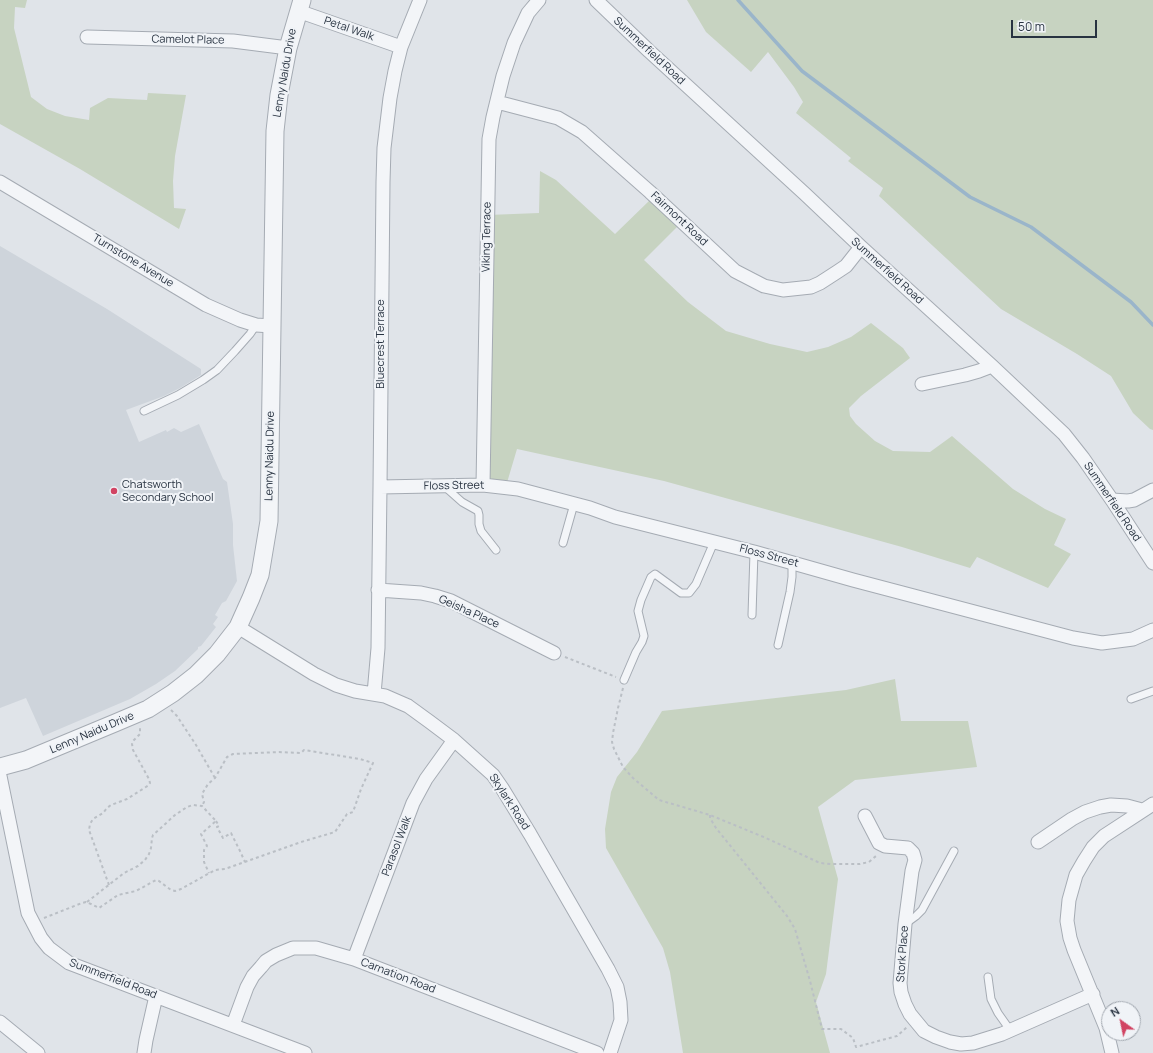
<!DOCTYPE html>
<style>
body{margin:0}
#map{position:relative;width:1153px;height:1053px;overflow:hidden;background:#e0e4e9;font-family:Manrope,sans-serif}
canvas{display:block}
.north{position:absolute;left:1101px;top:1001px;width:40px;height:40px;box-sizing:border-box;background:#f0f3f7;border:1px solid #a0a6ae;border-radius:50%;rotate:327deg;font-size:11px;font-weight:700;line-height:16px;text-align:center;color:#283341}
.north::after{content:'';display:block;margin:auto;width:14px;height:18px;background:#d14362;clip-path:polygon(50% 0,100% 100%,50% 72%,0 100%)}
.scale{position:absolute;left:1011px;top:20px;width:86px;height:18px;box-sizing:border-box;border:2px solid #283341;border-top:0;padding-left:5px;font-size:12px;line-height:14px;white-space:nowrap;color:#283341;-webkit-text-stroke:3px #f0f3f7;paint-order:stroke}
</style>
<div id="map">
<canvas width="1153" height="1053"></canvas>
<div class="north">N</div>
<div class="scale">50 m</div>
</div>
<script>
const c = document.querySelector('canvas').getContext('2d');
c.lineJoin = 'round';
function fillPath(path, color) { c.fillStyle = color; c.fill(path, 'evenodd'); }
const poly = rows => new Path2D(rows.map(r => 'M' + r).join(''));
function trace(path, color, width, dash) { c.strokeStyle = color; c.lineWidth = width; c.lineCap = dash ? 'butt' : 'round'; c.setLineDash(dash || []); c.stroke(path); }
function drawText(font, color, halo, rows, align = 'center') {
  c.font = font + ' Manrope,sans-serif'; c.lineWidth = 4; c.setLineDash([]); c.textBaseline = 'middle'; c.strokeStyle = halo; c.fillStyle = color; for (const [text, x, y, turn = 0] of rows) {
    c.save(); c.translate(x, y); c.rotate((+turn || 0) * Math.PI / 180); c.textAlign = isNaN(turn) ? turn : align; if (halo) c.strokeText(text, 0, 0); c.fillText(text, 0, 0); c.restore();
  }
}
fillPath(poly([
 [0,246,107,309,201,369,201,375,180,388,164,396,126,410,139,442,166,430,167,432,174,428,181,432,199,424,223,479,227,482,233,524,233,545,237,581,226,601,222,603,215,615,218,617,213,624,216,627,201,646,198,647,198,649,175,671,156,684,130,699,43,736,26,698,0,708]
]), '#ced4db');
fillPath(poly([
 [0,0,27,0,25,8,15,7,14,28,31,97,47,109,65,116,89,120,90,108,108,98,147,100,148,93,186,95,175,156,173,181,174,208,186,209,179,229,80,169,0,124],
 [687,0,1153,0,1153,430,1150,429,1133,413,1111,376,1077,354,1001,309,879,196,883,188,848,161,851,158,796,113,803,102,794,87,768,52,751,72,706,32],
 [540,171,556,180,615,234,650,200,677,227,644,260,688,302,726,331,770,344,807,352,828,347,851,337,871,323,903,348,910,358,861,396,849,408,850,416,856,424,875,441,893,451,930,452,952,436,1013,489,1045,509,1066,519,1054,545,1071,554,1048,588,977,557,970,568,902,547,664,481,517,449,506,486,483,485,488,215,539,213],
 [895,679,901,721,968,721,977,767,855,780,818,807,838,879,826,974,816,1002,830,1053,683,1053,670,972,663,948,606,848,605,829,611,792,617,777,637,752,662,711,846,690]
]), '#c7d3c1');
trace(poly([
 [738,0,802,71,970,197,1031,227,1131,302,1153,325]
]), '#9ab5ca', 3.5);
const service = poly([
 [144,411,178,395,203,380,217,370,235,351,250,334,256,325],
 [444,486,462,502,478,511,479,515,479,524,481,531,496,550],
 [563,543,574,504],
 [752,615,754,552],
 [778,645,790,592,792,577,792,563],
 [624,680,636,652,642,642,644,636,638,611,641,600,651,577,655,574,681,593,689,593,696,584,714,542],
 [1131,699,1153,691],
 [905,924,916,916,922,910,954,851],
 [988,977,991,999,998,1013,1010,1030]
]);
const minor = poly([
 [596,0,649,51,805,194,861,247,992,366,1064,434,1083,458,1112,500,1153,563],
 [298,11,401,47],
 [87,37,233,41,288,48],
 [497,102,558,118,582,132,650,192,735,271,764,286,783,290,811,287,820,283,837,272,846,266,861,247],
 [0,182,206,305,240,320,256,325,272,326],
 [922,384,965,375,979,371,992,366],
 [483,485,489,139,493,117,503,76,514,43,528,13,539,0],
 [380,487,483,485,518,489,590,508,615,517,754,552,853,580,1073,638,1102,643,1133,639,1153,630],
 [1112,500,1128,501,1134,500,1153,490],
 [378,590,421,593,435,596,451,601,554,653],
 [238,627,314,674,336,685,355,691,385,696,408,706,430,722,454,740,493,775,502,788,530,834,608,969,617,987,620,1002,621,1020,610,1053],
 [374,694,378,648,380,487,383,182,384,148,390,98,395,71,401,47,420,0],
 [0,776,28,913,41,938,49,948,69,963,305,1053],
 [865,816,879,843,885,846,908,848,913,853,915,860,912,871,905,924,900,983,901,992,905,1004,910,1014,924,1031,936,1037,950,1042,961,1044,973,1043,1002,1034,1093,994],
 [1038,842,1072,819,1085,812,1100,807,1111,805,1127,806,1142,810],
 [354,959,413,803,426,779,454,740],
 [0,1022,38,1053],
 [233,1025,247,987,253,976,261,967,266,961,276,955,293,948,316,948,354,959,597,1053],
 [144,1053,146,1040,156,996],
 [1112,1053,1106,1028,1074,950,1070,938,1067,921,1069,900,1076,875,1084,861,1093,847,1104,836,1153,804]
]);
const tertiary = poly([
 [0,767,26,760,115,723,148,709,173,693,196,675,217,654,238,627,251,598,260,575,269,521,275,131,279,95,288,48,302,0]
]);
trace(service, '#a5abb3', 9);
trace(minor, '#a5abb3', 15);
trace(tertiary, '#a5abb3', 19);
trace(poly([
 [565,657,616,677],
 [623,688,618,708,613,733,612,742,614,749,623,767,633,778,659,800,710,815,766,838,820,863,831,864,860,864,869,862,876,856],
 [171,710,177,716,196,745,215,778],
 [710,815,710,818,716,828,787,916,795,929,810,981,822,1029,841,1029,853,1038,856,1047,897,1036,907,1027],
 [216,821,219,826,217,827,223,838,231,833,240,851,245,862],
 [109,885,89,830,90,824,93,819,103,813,107,808,111,805,127,799,149,785,150,783,149,779,133,750,132,744,133,741,140,734,140,728],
 [87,902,124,873,138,866,145,860,149,854,151,848,152,838,153,835,175,815,187,807,193,805,202,806,216,821,201,834,207,846,204,850,204,862,209,873],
 [44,918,82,903,86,902,91,904,99,908,118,895,136,891,156,880,159,881,171,890,175,891,181,889,215,870,225,869,301,842,335,832,347,814,353,812,361,789,373,763,360,759,304,750,301,753,279,752,233,754,227,757,215,778,208,784,202,794,204,802,202,806]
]), '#babfc5', 2, [3, 3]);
trace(service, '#f3f5f8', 7);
trace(minor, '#f3f5f8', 13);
trace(tertiary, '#f3f5f8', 17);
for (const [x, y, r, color] of [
 [114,491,4,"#d14362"]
]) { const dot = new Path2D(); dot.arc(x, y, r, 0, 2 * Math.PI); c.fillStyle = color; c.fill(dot); trace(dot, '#f0f3f7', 1.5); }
drawText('11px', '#283341', '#f0f3f7', [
 ["Petal Walk",349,29,19],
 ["Camelot Place",188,40,1],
 ["Summerfield Road",649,51,43],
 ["Lenny Naidu Drive",285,73,-80],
 ["Fairmont Road",679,219,43],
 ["Viking Terrace",487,237,-89],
 ["Turnstone Avenue",133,261,31],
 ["Summerfield Road",887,271,42],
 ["Bluecrest Terrace",381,344,-90],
 ["Lenny Naidu Drive",270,456,-89],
 ["Floss Street",454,486,-1],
 ["Summerfield Road",1112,502,56],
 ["Floss Street",769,556,15],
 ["Geisha Place",469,612,24],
 ["Lenny Naidu Drive",92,733,-23],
 ["Skylark Road",509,802,57],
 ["Parasol Walk",397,846,-69],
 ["Stork Place",903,954,-86],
 ["Carnation Road",398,976,21],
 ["Summerfield Road",113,979,21]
]);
drawText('11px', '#283341', '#f0f3f7', [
 ["Chatsworth",122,485],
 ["Secondary School",122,498]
], 'left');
</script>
